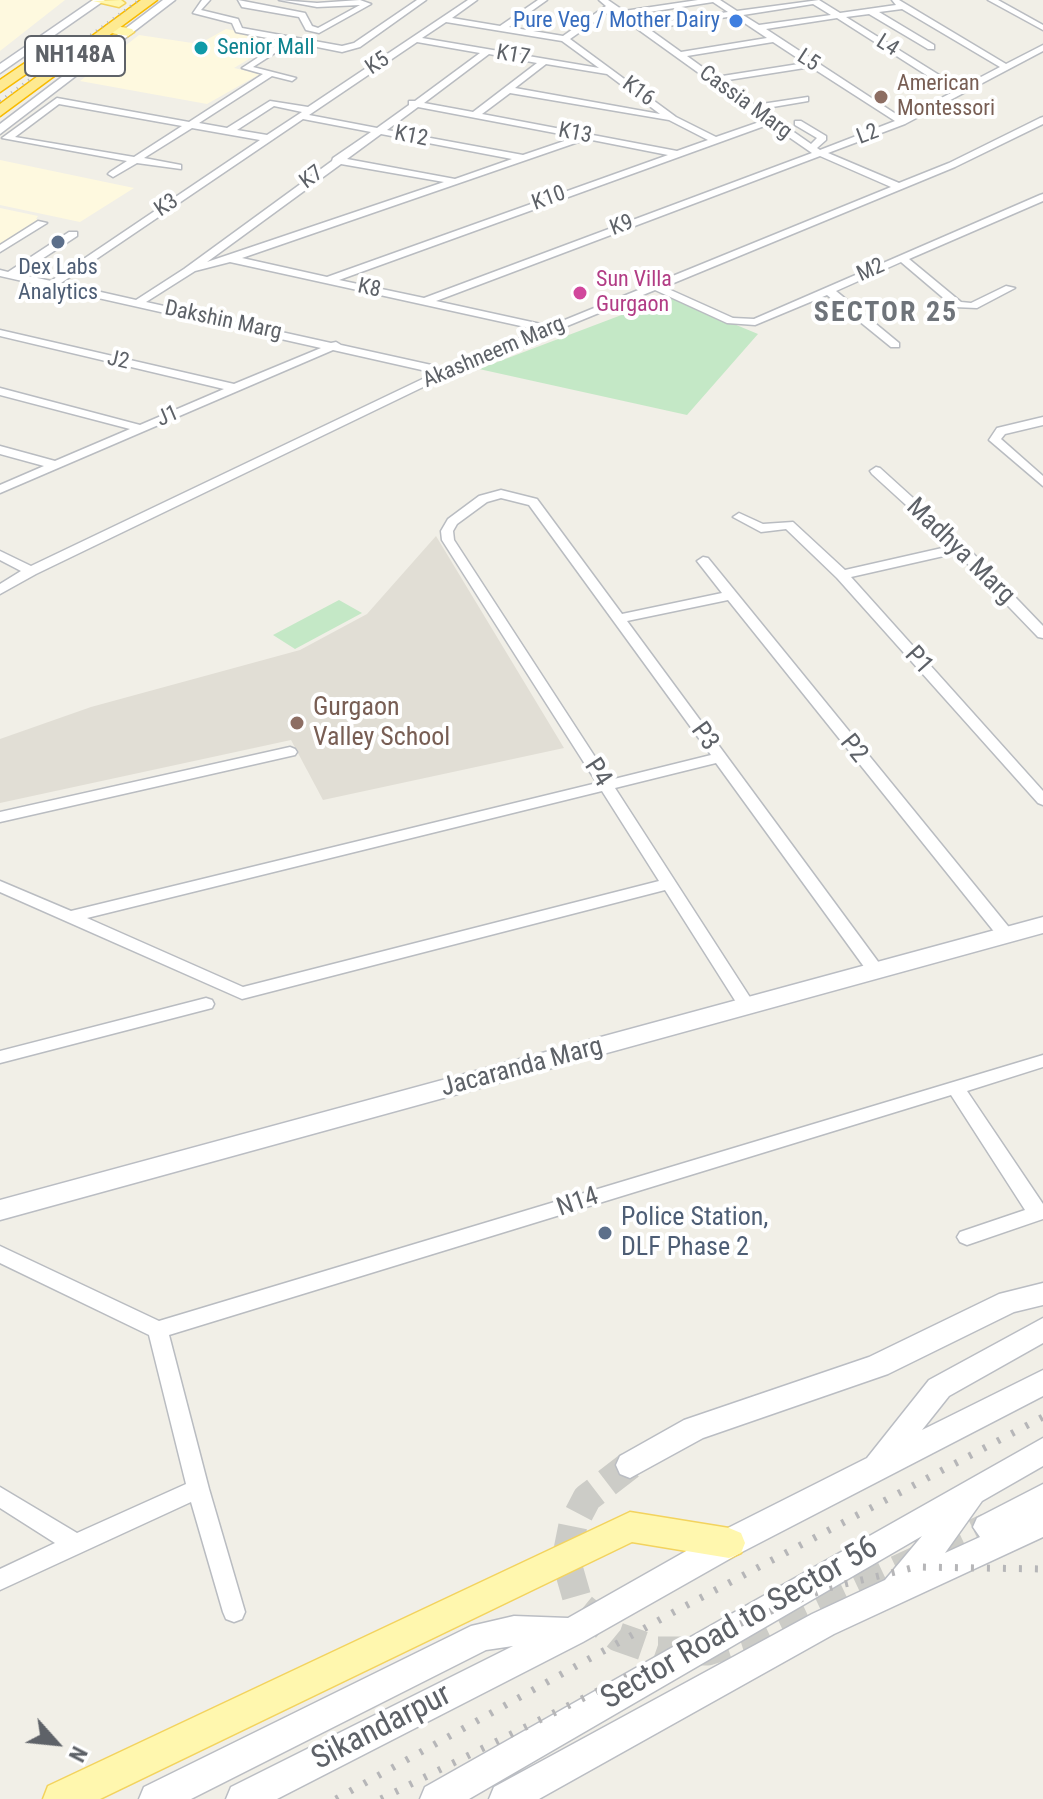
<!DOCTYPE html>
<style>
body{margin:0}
#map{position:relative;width:1043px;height:1799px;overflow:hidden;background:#f1efe7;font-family:"Roboto Condensed",sans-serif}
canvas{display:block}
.north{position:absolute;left:16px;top:1703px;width:80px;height:80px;-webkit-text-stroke:6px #fff;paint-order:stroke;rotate:117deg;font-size:22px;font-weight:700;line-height:32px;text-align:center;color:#5e6268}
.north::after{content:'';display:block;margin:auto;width:28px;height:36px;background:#5e6268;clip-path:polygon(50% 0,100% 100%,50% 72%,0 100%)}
</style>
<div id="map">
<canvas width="1043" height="1799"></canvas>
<div class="north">N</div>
</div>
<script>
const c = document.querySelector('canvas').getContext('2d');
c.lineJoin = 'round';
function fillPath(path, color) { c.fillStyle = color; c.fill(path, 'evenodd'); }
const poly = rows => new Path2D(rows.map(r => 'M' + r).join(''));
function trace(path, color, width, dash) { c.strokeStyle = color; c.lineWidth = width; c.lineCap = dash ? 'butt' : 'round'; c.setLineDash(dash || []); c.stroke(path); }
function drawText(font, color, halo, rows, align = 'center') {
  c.font = font + ' "Roboto Condensed",sans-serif'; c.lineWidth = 8; c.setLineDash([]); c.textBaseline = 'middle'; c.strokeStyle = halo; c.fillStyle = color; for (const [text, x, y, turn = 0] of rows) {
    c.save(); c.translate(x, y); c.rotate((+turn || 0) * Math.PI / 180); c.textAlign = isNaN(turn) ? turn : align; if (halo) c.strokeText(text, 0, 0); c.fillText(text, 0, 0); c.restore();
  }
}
fillPath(poly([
 [0,0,65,0,0,51],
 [226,29,282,39,234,68,260,74,207,104,80,81,139,35,199,44],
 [0,160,134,188,80,222,0,205],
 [0,208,38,216,36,219,39,220,0,244]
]), '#fef9df');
fillPath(poly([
 [436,536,564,748,323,800,291,740,0,803,0,739,91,707,300,650,367,614]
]), '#e1ded5');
fillPath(poly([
 [669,297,758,334,687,415,479,369],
 [339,600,362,613,295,649,273,635]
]), '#c4e8c6');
trace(poly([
 [630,1465,587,1498,573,1525,566,1560,579,1605,618,1637,658,1651,708,1651,761,1634,988,1527]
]), '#ccccc7', 29, [29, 14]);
const street = poly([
 [202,0,210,0,201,10,238,19,242,28,342,46,354,43,417,0,426,0,360,47,342,52,292,42,253,67,296,78,292,81,272,76,199,123,227,128,270,101,308,107,468,0,477,0,452,18,500,26,538,0,547,0,509,27,563,36,606,6,599,0,608,0,624,11,698,0,720,0,737,11,819,0,840,13,896,5,892,0,899,0,1006,64,1043,45,1043,51,905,124,828,153,899,183,949,163,1040,118,1043,117,1043,124,955,167,664,287,733,318,754,319,1040,195,1043,194,1043,201,909,259,961,302,971,303,1006,286,1015,288,977,308,954,307,901,262,836,291,899,343,899,347,891,347,827,295,755,325,727,323,655,290,450,374,36,574,0,594,0,584,21,571,0,560,0,551,31,566,435,373,333,350,0,493,0,485,44,466,0,454,0,446,55,461,130,429,0,395,0,388,140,425,224,389,0,336,0,330,234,384,321,348,0,276,0,270,8,272,69,232,77,232,77,236,19,274,51,281,260,140,192,128,144,158,181,165,181,169,137,163,113,177,108,174,110,172,127,161,2,138,57,98,189,122,263,74,242,68,283,41,236,32,232,23,193,13,202,0],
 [713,2,728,12,643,25,630,15,713,2],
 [813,4,831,15,759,25,743,15,813,4],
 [902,9,1000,67,960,88,846,17,869,14,928,49,934,49,934,45,879,12,902,9],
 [611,10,746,107,747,110,765,120,716,137,676,117,570,39,611,10],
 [734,16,767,38,681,52,649,29,734,16],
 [837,18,953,92,902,118,766,29,837,18],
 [446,22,562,41,599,68,422,38,446,22],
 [417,42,480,53,415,101,409,101,409,105,377,128,309,115,417,42],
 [773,42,805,63,716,77,687,56,773,42],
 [489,54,537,63,473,112,424,103,489,54],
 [546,64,607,74,660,114,515,88,546,64],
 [811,67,895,121,820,150,817,148,826,140,826,136,801,121,795,121,795,125,817,138,811,144,761,109,808,101,808,97,755,105,722,81,811,67],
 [510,93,669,120,708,140,677,151,482,114,510,93],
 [59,104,182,126,134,157,15,137,59,104],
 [274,106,302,112,267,135,237,130,274,106],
 [418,107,576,137,523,155,387,130,418,107],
 [303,119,371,132,333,158,332,161,184,269,136,300,61,283,303,119],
 [770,124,812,153,424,298,339,280,770,124],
 [381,134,512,159,455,179,347,159,381,134],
 [587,139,668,155,327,277,242,258,587,139],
 [820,156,891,187,550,326,436,301,820,156],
 [341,164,444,182,207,262,341,164],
 [230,262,539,330,445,368,341,345,336,342,331,343,146,302,195,271,230,262],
 [238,0,305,13,312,26,318,28,360,5,317,7,279,0,317,3,360,0,371,4,319,33,306,30,299,17,242,7,238,0],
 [988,0,998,0,1043,25,1043,30,988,0],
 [38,221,47,223,0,252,0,245,38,221],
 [1043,417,1043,425,1005,434,1001,439,1043,476,1043,486,989,440,997,428,1043,417],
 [876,467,880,468,965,545,1043,626,1043,638,1038,637,957,553,851,577,1043,791,1043,805,1038,803,837,578,786,529,761,532,733,517,739,513,763,524,793,522,845,570,951,546,872,474,870,471,876,467],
 [501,490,537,499,622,614,722,593,697,561,703,557,708,558,1012,931,1014,935,1012,939,1000,939,728,600,627,621,882,967,884,971,882,975,870,975,716,763,615,788,753,1002,755,1006,753,1010,747,1012,741,1010,665,890,242,999,0,892,0,881,71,911,597,783,442,540,441,531,448,519,479,496,501,490],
 [501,498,529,505,711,755,610,780,454,540,453,531,457,524,487,502,501,498],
 [602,791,659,881,243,987,87,918,602,791],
 [290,747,295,749,297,752,295,755,0,822,0,812,290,747],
 [206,998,212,1000,214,1004,212,1008,0,1063,0,1051,206,998],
 [1043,1055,1043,1067,967,1091,1043,1204,1043,1219,967,1245,960,1242,957,1237,960,1232,1025,1210,951,1095,169,1335,209,1489,245,1612,242,1619,234,1622,226,1619,223,1612,191,1502,0,1590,0,1569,55,1543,0,1508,0,1487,77,1533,186,1484,149,1335,0,1263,0,1246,159,1321,1043,1055]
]);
const secondary = poly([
 [93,0,105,0,0,73,0,64,93,0],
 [163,0,175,0,0,134,0,124,163,0],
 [1043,917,1043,933,0,1220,0,1200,1043,917],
 [1043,1283,1043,1305,1014,1312,888,1374,703,1438,630,1478,620,1474,616,1465,620,1456,684,1420,869,1357,999,1294,1043,1283],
 [1043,1318,1043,1343,949,1396,922,1430,1043,1370,1043,1396,740,1553,583,1642,277,1799,226,1799,231,1787,513,1646,486,1650,191,1799,139,1799,144,1787,471,1626,514,1616,568,1618,718,1533,867,1458,929,1380,1043,1318],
 [1043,1438,1043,1466,982,1501,945,1553,980,1537,973,1527,977,1518,1043,1484,1043,1537,834,1634,539,1799,489,1799,494,1787,812,1614,885,1580,922,1536,469,1799,420,1799,425,1787,1043,1438]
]);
const primary = poly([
 [121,0,125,3,119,7,93,1,121,0],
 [110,25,132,29,134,32,128,36,106,32,106,26,110,25],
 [630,1512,729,1528,741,1533,745,1543,741,1553,729,1558,632,1542,100,1799,43,1799,48,1786,630,1512]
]);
const highway = poly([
 [141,0,157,0,0,116,0,104,141,0],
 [50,46,62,49,0,92,0,80,50,46]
]);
trace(street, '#b9bcc1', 3);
trace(secondary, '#babdc3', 3);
trace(primary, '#f3d35e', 3);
trace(highway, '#f8bb00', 3);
fillPath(street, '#fff');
fillPath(secondary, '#fff');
fillPath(primary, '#fff7ae');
fillPath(highway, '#feea91');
trace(poly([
 [0,101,139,0]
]), '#b6b6b8', 3, [1, 6]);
trace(poly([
 [336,1799,672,1613,1043,1417],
 [381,1799,702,1639,828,1588,916,1567,1043,1569]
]), '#b6b6b8', 7, [3, 13]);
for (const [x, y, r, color] of [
 [736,21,8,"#3f7fe0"],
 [201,48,8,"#0f9aa8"],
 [881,97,8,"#8d6e63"],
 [58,242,8,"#5c6f8a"],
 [580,293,8,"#d1479c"],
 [297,723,8,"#8d6e63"],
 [605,1233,8,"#5c6f8a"]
]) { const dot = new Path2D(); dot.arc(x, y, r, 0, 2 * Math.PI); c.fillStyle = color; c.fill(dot); trace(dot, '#fff', 3); }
drawText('22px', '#366cbe', '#fff', [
 ["Pure Veg / Mother Dairy",720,21]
], 'right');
drawText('22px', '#5e6268', '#fff', [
 ["L4",887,46,32],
 ["K17",513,56,10],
 ["L5",808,61,33],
 ["K5",378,64,-34],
 ["K16",638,92,36],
 ["Cassia Marg",745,103,36],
 ["K13",575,134,11],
 ["L2",868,135,-21],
 ["K12",411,137,11],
 ["K7",312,178,-37],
 ["K10",549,199,-20],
 ["K3",167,206,-34],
 ["K9",622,226,-21],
 ["M2",871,271,-24],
 ["K8",369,289,12],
 ["Dakshin Marg",223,321,12],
 ["Akashneem Marg",494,353,-23],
 ["J2",118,361,13],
 ["J1",168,417,-23]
]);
drawText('22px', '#0d838f', '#fff', [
 ["Senior Mall",217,48]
], 'left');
drawText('22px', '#785e54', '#fff', [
 ["American",897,84],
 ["Montessori",897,109]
], 'left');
drawText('22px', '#4e5e75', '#fff', [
 ["Dex Labs",58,268],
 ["Analytics",58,293]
]);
drawText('22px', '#b23c85', '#fff', [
 ["Sun Villa",596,280],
 ["Gurgaon",596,305]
], 'left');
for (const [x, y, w] of [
 [75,56,100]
]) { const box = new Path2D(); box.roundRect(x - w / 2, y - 20, w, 40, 6); c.fillStyle = '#fff'; c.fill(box); trace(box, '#5e6268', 2); }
drawText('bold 24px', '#5e6268', null, [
 ["NH148A",75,56]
]);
drawText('26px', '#5e6268', '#fff', [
 ["Madhya Marg",960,552,44],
 ["P1",918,661,48],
 ["P3",704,737,54],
 ["P2",853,749,51],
 ["P4",597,773,57],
 ["Jacaranda Marg",522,1068,-15],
 ["N14",578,1203,-19]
]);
drawText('26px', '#785e54', '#fff', [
 ["Gurgaon",313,708],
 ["Valley School",313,738]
], 'left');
drawText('26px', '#4e5e75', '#fff', [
 ["Police Station,",621,1218],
 ["DLF Phase 2",621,1248]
], 'left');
c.letterSpacing = '2px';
drawText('bold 28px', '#6f747a', '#fff', [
 ["SECTOR 25",886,314]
]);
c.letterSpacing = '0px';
drawText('32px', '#5e6268', '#fff', [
 ["Sector Road to Sector 56",740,1624,-30],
 ["Sikandarpur",382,1728,-27]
]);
</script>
